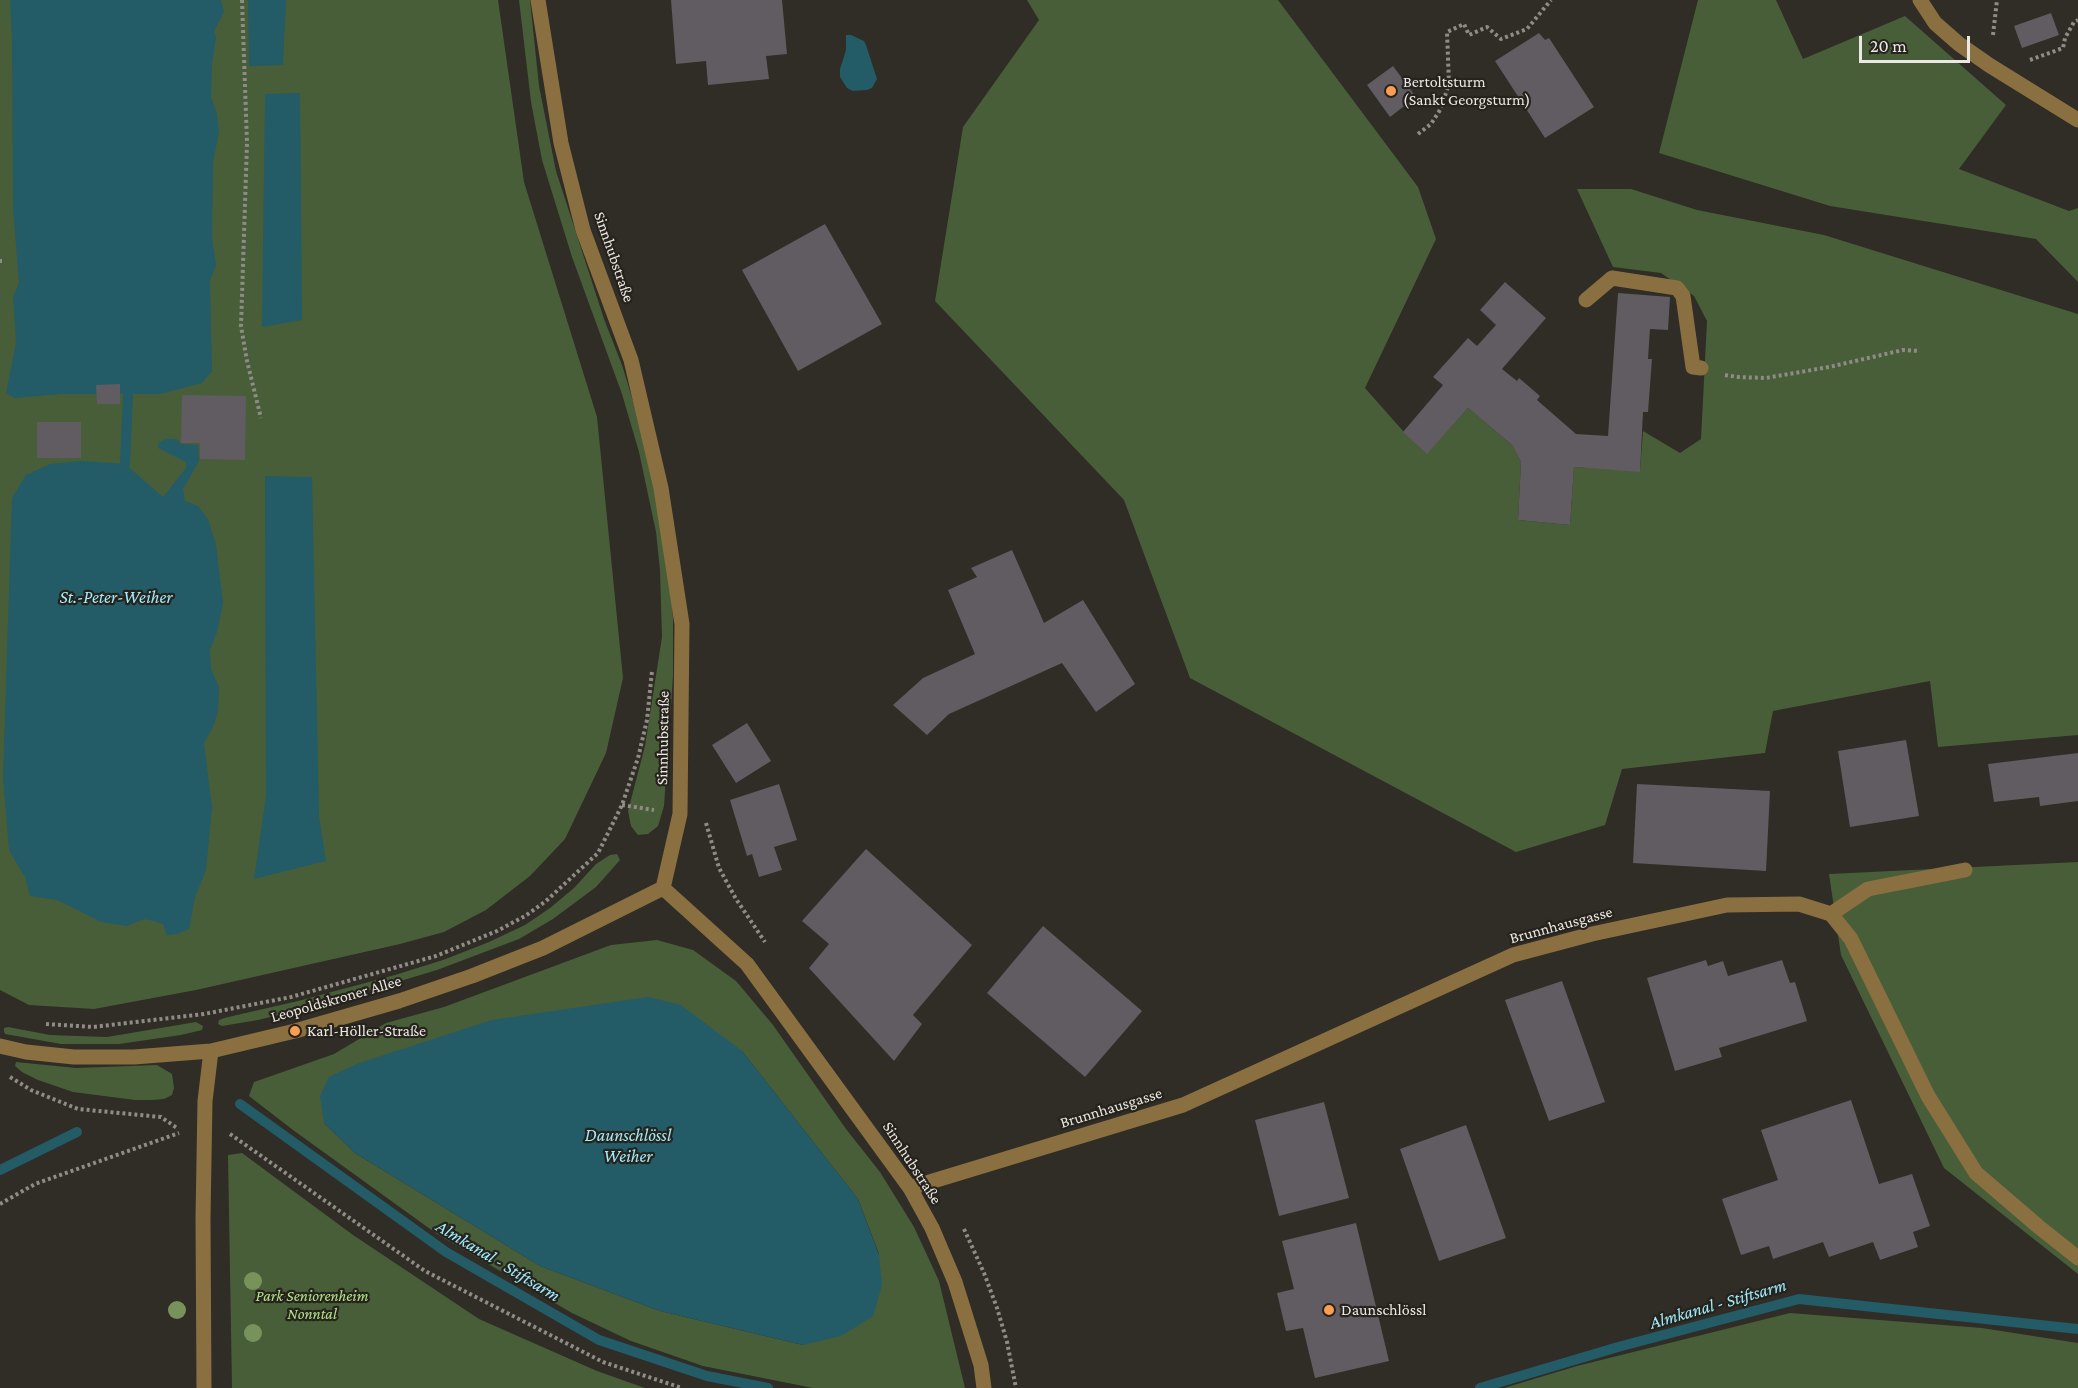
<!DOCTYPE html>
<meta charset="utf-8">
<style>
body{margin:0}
#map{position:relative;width:2078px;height:1388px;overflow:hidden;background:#302c26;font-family:"Crimson Pro",serif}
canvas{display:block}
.scale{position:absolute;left:1859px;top:36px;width:111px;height:27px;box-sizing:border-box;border:3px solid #ebe8e4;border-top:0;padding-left:8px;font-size:18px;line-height:21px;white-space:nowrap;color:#ebe8e4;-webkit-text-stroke:4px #26221c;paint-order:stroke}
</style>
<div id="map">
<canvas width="2078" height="1388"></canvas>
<div class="scale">20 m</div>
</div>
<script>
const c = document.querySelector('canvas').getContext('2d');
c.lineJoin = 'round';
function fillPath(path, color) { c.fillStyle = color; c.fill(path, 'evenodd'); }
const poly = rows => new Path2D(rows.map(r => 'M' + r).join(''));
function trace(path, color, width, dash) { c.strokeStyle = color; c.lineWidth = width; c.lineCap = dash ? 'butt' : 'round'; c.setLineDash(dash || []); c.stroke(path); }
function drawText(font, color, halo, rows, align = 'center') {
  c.font = font + ' "Crimson Pro",serif'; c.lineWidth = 4.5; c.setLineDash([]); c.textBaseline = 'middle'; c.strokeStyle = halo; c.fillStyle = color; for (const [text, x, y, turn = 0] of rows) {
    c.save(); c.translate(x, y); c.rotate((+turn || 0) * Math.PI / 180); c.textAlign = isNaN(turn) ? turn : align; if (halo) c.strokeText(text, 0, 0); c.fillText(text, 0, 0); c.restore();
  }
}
fillPath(poly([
 [0,0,498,0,524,182,597,417,623,678,606,753,565,839,530,876,486,910,444,932,400,944,196,990,94,1009,29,1005,0,990],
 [519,0,530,0,539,86,556,171,604,319,622,365,650,456,669,562,673,618,673,676,664,806,658,826,648,834,638,835,631,826,628,811,645,746,662,637,660,570,656,532,639,452,622,394,572,257,542,160,531,102],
 [1027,0,1278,0,1418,187,1436,239,1365,388,1403,431,1427,453,1468,408,1512,445,1521,462,1518,520,1570,525,1574,467,1640,471,1643,431,1680,453,1701,439,1707,321,1694,296,1661,273,1613,267,1577,189,1631,189,1697,210,1824,235,2078,314,2078,735,1938,747,1930,681,1773,711,1765,753,1622,769,1605,825,1516,852,1190,678,1124,500,935,301,963,127,1039,20],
 [1698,0,1776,0,1803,59,1905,16,2006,105,1959,169,2069,211,2078,208,2078,282,2036,239,1830,206,1659,153],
 [617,854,620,860,596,887,553,919,519,939,437,970,324,1004,258,1020,222,1026,218,1024,219,1020,224,1018,298,1001,395,975,443,960,489,942,525,925,550,908,574,888,596,864,610,855],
 [2078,862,2078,1274,1944,1168,1841,955,1829,874],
 [657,940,693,950,736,981,773,1025,846,1129,880,1172,914,1227,939,1281,965,1388,813,1388,703,1366,631,1341,572,1313,437,1234,293,1130,249,1096,254,1082,334,1054,386,1023,444,1007,611,945],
 [742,1051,858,1199,879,1254,803,1345,660,1311,540,1266,355,1153,324,1123],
 [196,1022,203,1026,202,1030,181,1035,119,1044,61,1044,5,1034,4,1031,4,1028,8,1027,50,1035,107,1037],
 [16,1062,76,1068,157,1065,172,1074,174,1088,172,1095,164,1099,152,1100,135,1100,73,1092,38,1080,22,1072,15,1066],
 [242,1153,353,1235,479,1319,597,1371,645,1388,232,1388,228,1155],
 [1790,1313,1982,1328,2078,1343,2078,1388,1504,1388,1577,1366]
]), '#485e38');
fillPath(poly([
 [10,0,221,0,224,12,214,31,216,37,212,65,211,97,217,114,219,132,213,162,212,237,216,265,210,280,212,371,202,383,160,394,62,394,15,398,6,393,16,342,13,297,19,283,13,208,12,39],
 [248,0,286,0,283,65,249,66],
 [846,35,851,35,864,41,866,45,877,79,872,88,867,90,853,91,847,88,840,77,840,69,846,50],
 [300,93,302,320,262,327,265,94],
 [167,439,177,439,181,444,198,445,199,461,183,489,185,501,198,506,208,519,216,545,223,603,217,632,210,650,211,669,219,687,218,711,213,727,204,743,212,807,206,870,195,897,189,929,177,934,167,935,163,924,155,921,144,919,127,926,101,922,57,900,30,896,25,877,9,850,3,777,12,498,26,475,50,464,82,461,125,464,163,497,186,468,186,462,158,448,159,442],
 [265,476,312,477,319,816,326,861,254,879,266,796],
 [648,997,681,1005,742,1051,858,1199,879,1255,882,1285,873,1316,841,1336,803,1345,660,1311,540,1266,355,1153,324,1123,320,1096,329,1077,359,1063,492,1020]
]), '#235b66');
trace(poly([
 [125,464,128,394],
 [240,1104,446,1252,599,1340,707,1376,768,1388],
 [0,1170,77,1132],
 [1480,1388,1618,1347,1799,1299,2078,1329]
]), '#235b66', 10);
fillPath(poly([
 [671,0,782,0,787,54,766,56,769,79,708,85,706,61,676,64],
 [2051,13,2059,35,2022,48,2014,26],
 [1539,33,1545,40,1549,38,1594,107,1545,138,1495,61],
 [1393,66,1416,97,1390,117,1367,85],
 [825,224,882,324,798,371,742,270],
 [1505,282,1546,318,1502,369,1517,381,1519,378,1540,396,1537,400,1576,434,1608,436,1618,293,1670,297,1668,330,1650,329,1648,359,1652,359,1648,412,1643,412,1640,472,1574,467,1570,525,1518,520,1521,462,1512,445,1468,408,1427,454,1403,432,1443,385,1433,377,1468,338,1477,346,1496,325,1480,310],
 [120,384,120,404,97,404,96,385],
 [182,395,246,396,245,460,200,459,200,443,181,443],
 [37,422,81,422,81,458,37,458],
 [1012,550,1044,623,1083,600,1135,684,1096,712,1062,663,949,714,927,735,893,705,923,678,975,654,948,590,977,577,971,568],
 [747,723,771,761,736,783,712,745],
 [1906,740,1919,816,1850,827,1838,751],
 [2078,753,2078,801,2040,806,2039,797,1994,802,1988,764],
 [779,784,797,840,774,847,782,870,759,877,752,854,747,856,730,800],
 [1637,784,1770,791,1766,871,1633,863],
 [866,849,972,945,913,1015,922,1024,894,1061,809,968,829,944,802,921],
 [1043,926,1142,1011,1085,1077,987,993],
 [1706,960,1708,966,1723,961,1728,976,1782,960,1790,983,1795,982,1807,1021,1719,1048,1722,1057,1675,1071,1647,978],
 [1562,981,1605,1102,1549,1121,1505,1000],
 [1851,1100,1879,1184,1912,1174,1930,1226,1913,1232,1918,1247,1880,1260,1873,1242,1829,1257,1823,1242,1773,1259,1769,1246,1741,1255,1722,1199,1778,1180,1761,1130],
 [1324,1102,1349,1198,1279,1216,1255,1120],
 [1466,1125,1506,1238,1439,1261,1400,1149],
 [1356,1223,1389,1361,1315,1378,1303,1328,1286,1331,1277,1293,1294,1289,1282,1241]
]), '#605c62');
trace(poly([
 [242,0,247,143,241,326,247,361,261,418],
 [1993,35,1997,0],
 [2030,60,2063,48,2065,38,2074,22,2078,20],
 [1418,134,1431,124,1440,110,1449,84,1447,32,1464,24,1469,35,1487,27,1501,39,1527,29,1551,0],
 [0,261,2,261],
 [1725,375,1738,377,1766,378,1829,367,1903,350,1920,351],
 [622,805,654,810],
 [706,823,719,868,736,899,765,942],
 [46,1024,93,1027,204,1014,291,997,436,956,497,931,525,916,546,901,598,853,622,805,638,758,647,720,652,671],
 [10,1077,31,1090,78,1109,161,1117,177,1128],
 [230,1134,425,1271,603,1362,682,1388],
 [0,1204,35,1184,179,1133],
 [964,1229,984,1273,997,1308,1007,1342,1016,1388]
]), '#8f8b86', 4, [3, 3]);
trace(poly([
 [538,0,561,143,583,230,631,360,661,488,682,624,680,814,663,888],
 [1920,0,1935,23,1959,44,1989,65,2078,120],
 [1586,300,1612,278,1677,288,1683,296,1693,367,1701,368],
 [663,888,747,964,910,1188,932,1228,955,1282,981,1365,984,1388],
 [1831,914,1868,889,1965,870],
 [0,1046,26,1052,74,1057,134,1057,211,1051,295,1031,399,1001,472,976,543,948,663,888],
 [910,1188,1183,1105,1513,955,1592,934,1727,905,1799,904,1831,914,1851,939,1928,1096,1976,1173,2039,1227,2078,1258],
 [204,1388,203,1218,205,1101,211,1051]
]), '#8a7041', 15);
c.fillStyle = '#78925c';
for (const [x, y] of [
 [253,1281],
 [177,1310],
 [253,1333]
]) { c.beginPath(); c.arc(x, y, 9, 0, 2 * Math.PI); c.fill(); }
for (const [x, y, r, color] of [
 [1391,91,6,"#fb9e51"],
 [295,1031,6,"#fb9e51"],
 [1329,1310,6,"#fb9e51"]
]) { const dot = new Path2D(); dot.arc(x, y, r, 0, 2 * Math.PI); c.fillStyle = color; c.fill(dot); trace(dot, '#26221c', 2); }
drawText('16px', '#ebe8e4', '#26221c', [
 ["Bertoltsturm",1403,82],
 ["(Sankt Georgsturm)",1403,100],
 ["Karl-Höller-Straße",307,1031],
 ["Daunschlössl",1341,1310]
], 'left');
drawText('16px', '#ebe8e4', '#26221c', [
 ["Sinnhubstraße",614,257,71],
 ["Sinnhubstraße",663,738,-89],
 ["Brunnhausgasse",1561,925,-15],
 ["Leopoldskroner Allee",336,999,-16],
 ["Brunnhausgasse",1111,1108,-17],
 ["Sinnhubstraße",912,1163,57]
]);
drawText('italic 16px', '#b2e589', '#26221c', [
 ["Park Seniorenheim",312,1296],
 ["Nonntal",312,1314]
]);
drawText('italic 18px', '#9fecfd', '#26221c', [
 ["St.-Peter-Weiher",116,597],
 ["Daunschlössl",628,1135],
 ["Weiher",628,1156],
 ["Almkanal - Stiftsarm",498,1261,31],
 ["Almkanal - Stiftsarm",1718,1304,-16]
]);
</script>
